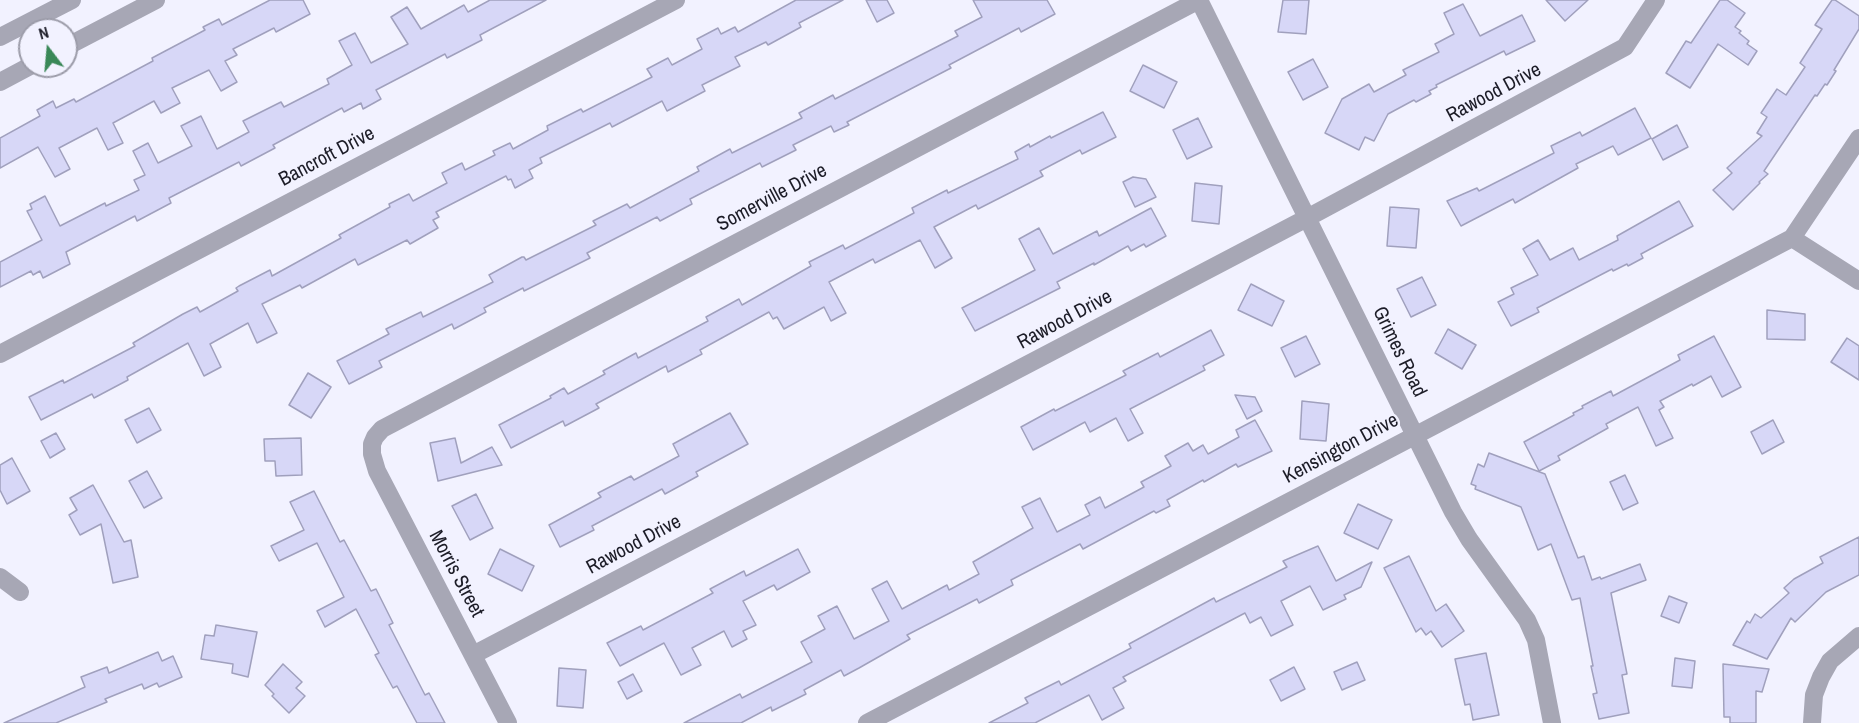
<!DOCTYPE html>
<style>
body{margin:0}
#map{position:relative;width:1859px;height:723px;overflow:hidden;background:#f2f2ff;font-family:"Archivo Narrow",sans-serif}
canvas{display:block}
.north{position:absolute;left:18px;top:18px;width:60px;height:60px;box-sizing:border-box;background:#f2f2ff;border:2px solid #9c9ca9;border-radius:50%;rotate:344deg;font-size:16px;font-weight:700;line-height:24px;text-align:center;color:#1c1c27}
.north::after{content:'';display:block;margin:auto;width:21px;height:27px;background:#3a8858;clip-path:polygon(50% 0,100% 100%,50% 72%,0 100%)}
</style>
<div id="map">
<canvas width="1859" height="723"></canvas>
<div class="north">N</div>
</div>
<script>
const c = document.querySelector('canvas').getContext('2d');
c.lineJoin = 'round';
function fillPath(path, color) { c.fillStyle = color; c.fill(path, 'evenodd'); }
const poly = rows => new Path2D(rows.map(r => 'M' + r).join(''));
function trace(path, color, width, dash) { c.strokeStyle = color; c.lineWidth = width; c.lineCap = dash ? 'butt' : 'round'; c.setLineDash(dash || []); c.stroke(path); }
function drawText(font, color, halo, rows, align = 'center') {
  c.font = font + ' "Archivo Narrow",sans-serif'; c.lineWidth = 5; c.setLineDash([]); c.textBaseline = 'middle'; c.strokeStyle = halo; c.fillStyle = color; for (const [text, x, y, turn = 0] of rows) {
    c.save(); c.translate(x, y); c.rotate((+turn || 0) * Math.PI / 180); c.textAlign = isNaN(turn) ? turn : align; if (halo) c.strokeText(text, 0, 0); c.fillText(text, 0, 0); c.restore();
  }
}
const building = poly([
 [270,0,303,0,310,14,276,32,274,28,233,49,237,55,225,61,237,82,221,91,209,70,172,88,180,103,161,113,154,101,113,123,123,143,108,150,97,128,59,148,70,169,55,177,38,147,0,168,0,138,40,116,37,110,53,101,56,108,74,99,76,102,153,61,152,58,205,30,203,27,219,19,222,25,270,0],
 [490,0,546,0,480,35,482,40,447,58,445,54,376,90,381,99,363,109,361,103,344,112,342,108,273,145,275,148,241,166,239,162,169,198,171,203,137,221,135,216,66,252,70,264,43,278,40,271,33,275,31,271,0,287,0,262,42,240,27,211,32,209,30,204,45,196,60,226,105,203,106,206,139,190,134,180,145,175,133,151,148,143,158,163,192,146,181,126,201,116,217,149,249,132,243,121,281,102,284,107,329,84,327,79,352,65,339,41,355,33,371,63,408,44,391,17,407,7,421,29,464,5,468,12,490,0],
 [796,0,843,0,799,23,801,27,768,45,766,42,735,57,740,66,702,85,705,91,667,111,662,101,612,127,610,123,540,158,542,163,529,170,533,178,515,188,511,179,508,180,506,176,436,212,439,217,433,220,438,228,410,244,407,240,358,265,355,259,302,288,300,285,262,304,277,333,257,343,248,323,210,344,221,367,204,376,188,343,127,377,128,380,94,398,92,394,41,420,29,397,63,380,64,383,135,346,133,343,183,314,197,307,200,312,238,291,236,288,239,286,270,270,272,276,341,238,339,235,390,207,389,204,409,194,413,201,447,183,442,173,462,163,465,170,495,155,493,151,510,143,513,149,548,130,547,126,581,109,583,112,652,77,647,69,668,58,672,65,702,49,697,39,718,28,721,34,735,27,738,32,796,0],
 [866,0,887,0,894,13,877,22,866,0],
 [973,0,1047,0,1055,14,1021,32,1019,28,949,65,951,68,847,122,849,125,834,132,831,126,793,145,796,150,762,167,760,163,690,199,692,204,660,221,657,217,587,253,590,258,524,291,523,288,484,308,486,312,454,329,452,324,379,361,382,367,349,384,337,361,389,334,386,329,421,312,423,317,493,282,489,275,522,257,524,257,526,260,596,225,593,221,627,204,630,208,699,171,697,167,730,149,732,153,802,118,799,113,833,95,835,99,958,36,955,31,982,17,973,0],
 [1283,0,1309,0,1306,34,1278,32,1283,0],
 [1546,0,1588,0,1565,21,1546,0],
 [1720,0,1727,0,1745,13,1735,27,1741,31,1739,33,1749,41,1747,44,1757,51,1748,65,1718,44,1690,88,1666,73,1686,41,1691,43,1720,0],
 [1832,0,1835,0,1859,16,1859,29,1834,70,1836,71,1827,85,1825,84,1817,96,1815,95,1764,171,1768,174,1759,182,1760,183,1733,210,1713,190,1732,173,1727,168,1762,136,1757,133,1767,117,1761,113,1777,89,1786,95,1805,67,1800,63,1822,29,1815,25,1832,0],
 [1463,4,1480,36,1522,15,1535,41,1506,55,1504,51,1436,85,1437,87,1429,91,1431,94,1416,102,1414,100,1388,114,1374,141,1365,137,1359,150,1325,133,1342,99,1369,84,1374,92,1406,75,1403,70,1439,52,1435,44,1454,34,1444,13,1463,4],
 [1313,59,1328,87,1303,100,1288,72,1313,59],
 [1143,65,1177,82,1164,108,1130,91,1143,65],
 [1635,108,1651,138,1618,155,1613,146,1576,164,1578,168,1515,203,1513,199,1461,226,1447,201,1477,188,1479,191,1554,153,1551,146,1580,132,1582,136,1635,108],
 [1103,112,1116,137,1082,154,1080,150,1040,171,1043,176,978,209,976,205,934,227,952,258,935,268,920,240,875,263,873,259,829,282,846,313,831,321,824,307,784,329,777,317,773,319,769,312,700,350,702,354,668,372,666,366,596,404,599,408,565,426,563,421,511,448,499,425,551,398,550,396,564,388,568,394,605,374,603,371,636,353,638,358,708,321,706,317,739,299,742,305,811,266,809,262,843,245,845,249,914,213,912,208,947,190,948,193,1018,159,1015,152,1029,144,1030,147,1050,136,1051,138,1103,112],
 [1198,118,1212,147,1187,159,1173,130,1198,118],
 [1677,125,1688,147,1663,160,1652,139,1677,125],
 [1133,177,1146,179,1156,197,1135,207,1123,182,1133,177],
 [1195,183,1222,186,1219,224,1192,221,1195,183],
 [1679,201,1693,226,1641,254,1643,258,1628,266,1627,264,1613,271,1612,269,1537,308,1539,312,1511,326,1498,302,1514,294,1511,288,1538,275,1523,249,1538,240,1550,260,1573,248,1579,260,1618,240,1617,236,1679,201],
 [1390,207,1419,209,1416,248,1387,246,1390,207],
 [1151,208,1166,236,1146,247,1144,244,1131,251,1128,246,1094,265,1094,263,1057,282,1060,288,975,331,962,308,1035,270,1019,239,1039,228,1053,254,1097,231,1099,236,1151,208],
 [1422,277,1436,305,1411,317,1397,289,1422,277],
 [1251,284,1284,301,1272,326,1238,310,1251,284],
 [1767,310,1805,314,1805,340,1767,339,1767,310],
 [1448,329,1476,345,1462,369,1435,353,1448,329],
 [1211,330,1224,355,1203,366,1205,370,1130,409,1143,433,1128,441,1116,418,1090,432,1085,422,1033,450,1021,427,1054,409,1055,411,1126,375,1123,371,1158,353,1160,357,1211,330],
 [1306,336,1320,364,1295,377,1281,348,1306,336],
 [1714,336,1741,387,1722,397,1711,376,1693,386,1692,384,1660,401,1664,407,1659,410,1673,438,1656,446,1638,407,1606,424,1608,428,1558,456,1560,460,1539,471,1524,442,1574,415,1573,413,1583,408,1582,406,1611,391,1613,396,1680,360,1678,355,1714,336],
 [1847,338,1859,346,1859,380,1831,362,1847,338],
 [308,373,331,387,311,418,289,405,308,373],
 [1235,395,1255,397,1262,411,1247,419,1235,395],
 [1302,401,1329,404,1326,441,1300,439,1302,401],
 [149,408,161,430,137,443,125,420,149,408],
 [730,413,748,444,696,472,698,476,665,494,662,489,592,526,594,530,560,547,549,525,601,497,598,493,631,476,634,480,679,456,673,444,730,413],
 [1255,420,1272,451,1238,467,1236,464,1204,482,1203,480,1167,500,1170,506,1156,513,1154,511,1083,549,1080,544,1011,580,1013,585,979,603,977,599,907,635,910,639,859,668,844,676,841,670,804,690,806,694,772,711,771,707,741,723,684,723,740,694,742,698,812,662,801,642,825,629,818,616,837,606,854,639,889,621,872,589,887,581,902,609,947,585,949,590,979,574,973,562,1033,528,1022,507,1040,498,1057,532,1090,515,1085,505,1100,497,1105,508,1144,487,1141,482,1171,466,1165,456,1188,443,1193,451,1203,445,1208,454,1239,437,1236,430,1255,420],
 [1773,420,1784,442,1762,454,1751,432,1773,420],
 [56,433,65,449,50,458,41,441,56,433],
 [301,438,302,475,276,476,275,461,265,461,264,439,301,438],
 [455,438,461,463,492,447,502,465,438,481,430,443,455,438],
 [1489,453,1545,474,1578,558,1584,556,1592,580,1600,577,1601,579,1640,564,1646,580,1611,593,1627,674,1622,675,1629,713,1599,719,1593,694,1597,693,1591,666,1593,666,1580,598,1572,600,1551,544,1538,550,1521,507,1475,489,1476,486,1471,484,1478,464,1484,467,1489,453],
 [12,458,30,491,7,504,0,490,0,465,12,458],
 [147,471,162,498,144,508,129,481,147,471],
 [1625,475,1638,503,1623,510,1610,482,1625,475],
 [93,485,124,542,131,540,138,577,113,583,101,524,80,535,69,515,77,510,70,498,93,485],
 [314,491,340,542,344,540,371,591,376,589,393,623,389,625,425,695,429,693,445,723,417,723,397,686,393,688,375,655,379,653,356,609,325,627,317,611,344,597,317,543,279,561,271,546,304,530,290,502,314,491],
 [476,494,493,528,470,540,452,506,476,494],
 [1358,504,1392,520,1378,549,1344,533,1358,504],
 [1859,537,1859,575,1826,592,1795,622,1791,618,1767,659,1733,645,1747,621,1750,623,1755,614,1761,618,1789,593,1784,588,1794,579,1823,563,1820,557,1859,537],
 [1318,546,1336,581,1372,562,1361,587,1344,595,1346,599,1323,610,1310,586,1281,601,1293,625,1271,636,1261,617,1250,623,1245,613,1123,677,1126,681,1113,688,1124,708,1102,720,1089,695,1035,723,989,723,1028,703,1025,698,1059,681,1061,685,1131,648,1129,644,1214,598,1216,602,1287,567,1283,561,1318,546],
 [500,549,534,566,522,591,488,574,500,549],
 [798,549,810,572,777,590,774,585,743,601,756,625,743,631,747,639,732,647,724,631,692,648,701,665,681,675,664,643,620,666,607,643,641,626,643,630,713,593,710,589,744,571,746,576,798,549],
 [1409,556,1436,611,1446,604,1464,631,1442,647,1431,631,1426,635,1421,628,1416,632,1384,568,1409,556],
 [1669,596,1687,603,1679,623,1661,616,1669,596],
 [216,625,257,632,248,677,232,673,233,664,201,659,205,635,214,636,216,625],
 [158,652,162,661,173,656,182,677,159,687,157,683,144,689,142,684,105,699,107,702,56,723,4,723,85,687,81,677,107,667,109,673,158,652],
 [1486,653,1499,715,1473,720,1470,704,1465,705,1455,659,1486,653],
 [1675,658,1695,661,1692,688,1672,686,1675,658],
 [1357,662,1365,680,1342,690,1334,672,1357,662],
 [283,664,302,682,296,688,305,696,289,713,272,696,274,694,265,685,283,664],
 [1723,664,1769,669,1762,692,1756,691,1756,723,1730,723,1730,717,1724,717,1723,664],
 [1294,667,1305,689,1281,701,1270,680,1294,667],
 [559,668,586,670,583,708,557,706,559,668],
 [633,674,642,691,627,699,618,682,633,674]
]);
fillPath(building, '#d7d7f7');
trace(building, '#a0a0bd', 1.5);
trace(poly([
 [1199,0,1453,512,1469,539,1527,620,1536,640,1552,723],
 [0,37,72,0],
 [66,47,156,0],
 [0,82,30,66],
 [1792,238,1859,281],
 [0,354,676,0],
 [0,577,20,592],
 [473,655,1307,218,1625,47,1656,0],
 [508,723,377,471,372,454,372,444,375,437,382,429,1199,0],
 [867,723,1792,238,1859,138],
 [1812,723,1814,695,1821,677,1830,661,1859,636]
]), '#a7a7b5', 18);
drawText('20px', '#1c1c27', '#f2f2ff', [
 ["Rawood Drive",1494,93,-28],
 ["Bancroft Drive",327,157,-28],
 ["Somerville Drive",772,198,-28],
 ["Rawood Drive",1065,320,-28],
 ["Grimes Road",1399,352,64],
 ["Kensington Drive",1341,449,-28],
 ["Rawood Drive",634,545,-28],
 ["Morris Street",456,574,62]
]);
</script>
